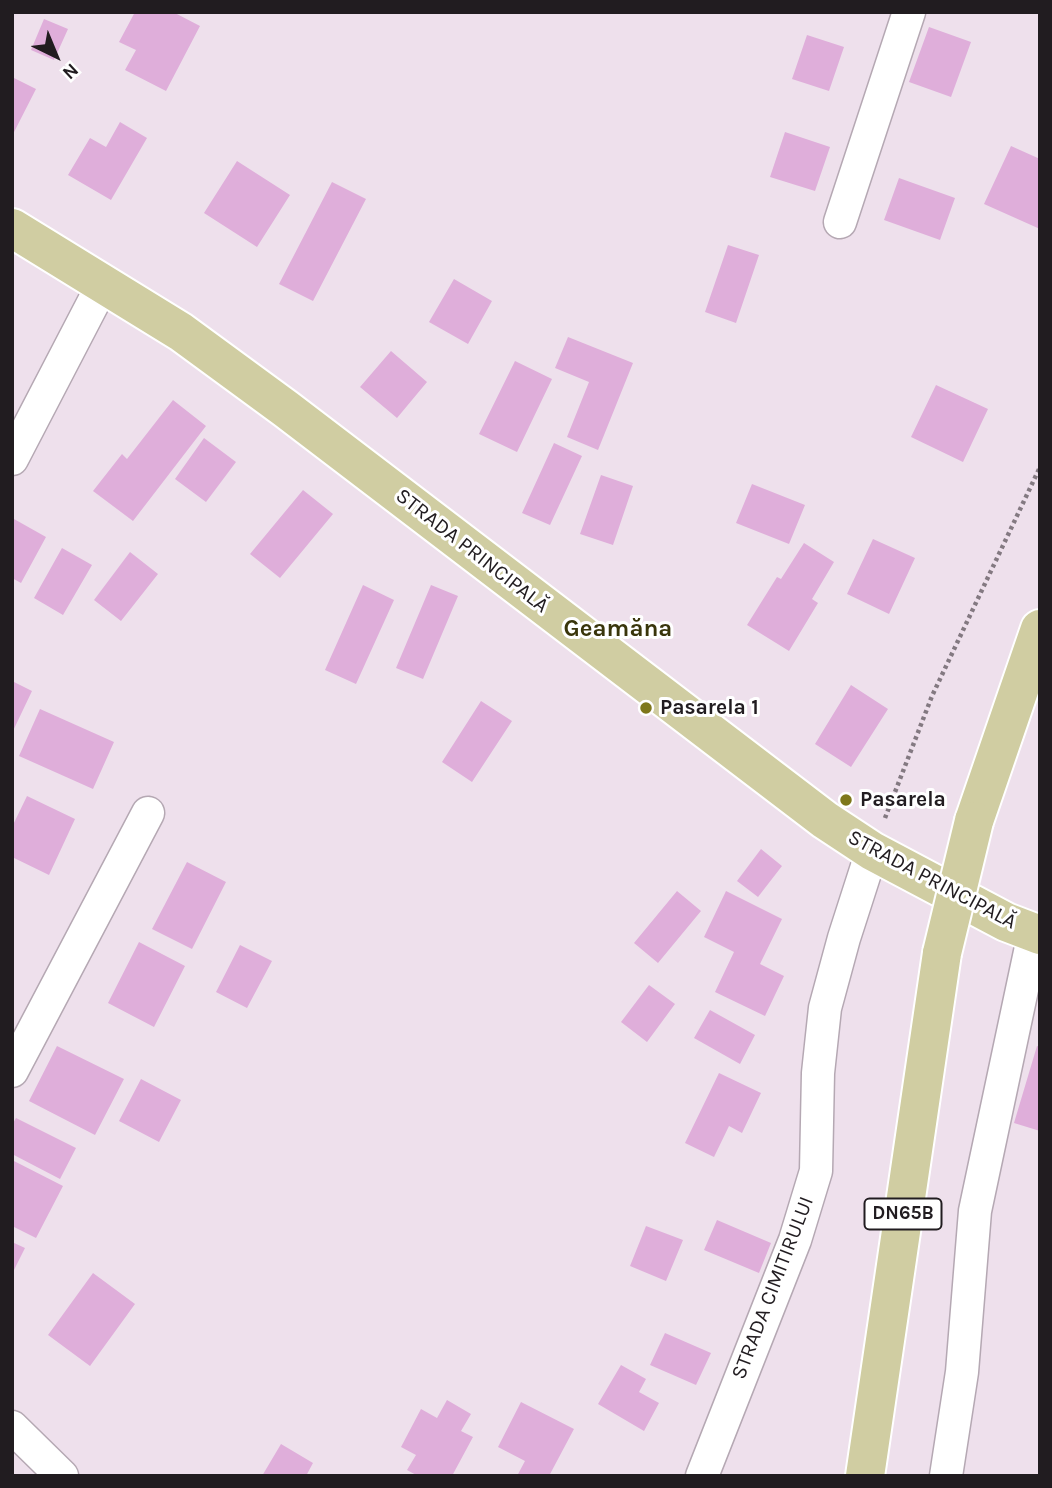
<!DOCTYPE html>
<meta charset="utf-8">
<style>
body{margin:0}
#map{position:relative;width:1052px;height:1488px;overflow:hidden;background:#eee0ec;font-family:Karla,sans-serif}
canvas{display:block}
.frame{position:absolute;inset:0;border:14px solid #211c20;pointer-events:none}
.north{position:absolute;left:21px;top:21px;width:70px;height:70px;-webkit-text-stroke:5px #fff;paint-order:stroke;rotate:137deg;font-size:19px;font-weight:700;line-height:28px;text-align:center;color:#211c20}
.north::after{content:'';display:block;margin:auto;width:24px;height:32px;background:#211c20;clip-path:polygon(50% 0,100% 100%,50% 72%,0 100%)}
</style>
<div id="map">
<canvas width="1052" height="1488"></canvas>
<div class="frame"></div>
<div class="north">N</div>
</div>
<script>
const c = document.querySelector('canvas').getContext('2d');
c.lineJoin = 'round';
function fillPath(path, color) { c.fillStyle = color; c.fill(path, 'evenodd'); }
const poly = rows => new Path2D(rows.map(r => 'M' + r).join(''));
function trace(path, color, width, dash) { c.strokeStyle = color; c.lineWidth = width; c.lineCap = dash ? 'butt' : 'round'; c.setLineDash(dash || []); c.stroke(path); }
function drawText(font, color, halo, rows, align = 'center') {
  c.font = font + ' Karla,sans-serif'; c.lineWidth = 6; c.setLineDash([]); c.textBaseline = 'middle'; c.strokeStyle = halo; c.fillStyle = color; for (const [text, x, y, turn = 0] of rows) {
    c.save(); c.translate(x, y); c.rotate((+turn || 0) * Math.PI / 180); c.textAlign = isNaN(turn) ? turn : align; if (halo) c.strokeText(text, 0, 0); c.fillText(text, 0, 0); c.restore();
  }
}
fillPath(poly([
 [135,12,173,12,200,26,166,91,125,70,136,50,119,42],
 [44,19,68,29,54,60,31,50],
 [929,27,971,42,951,97,909,82],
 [807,35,844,47,829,91,792,79],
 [12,77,36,89,12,136],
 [120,122,147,138,111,200,68,175,90,138,106,147],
 [785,132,830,147,815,191,770,177],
 [1011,146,1040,159,1040,229,984,204],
 [237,161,290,195,257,247,204,213],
 [899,178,955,198,940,240,884,220],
 [332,182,366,199,313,301,279,284],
 [728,245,759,255,736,323,705,312],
 [454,279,492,301,468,344,429,322],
 [568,337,633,363,598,450,567,437,589,382,555,368],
 [391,351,427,382,397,418,360,387],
 [515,361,552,379,517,452,479,434],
 [936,385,988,409,963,462,911,437],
 [173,400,206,426,133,521,93,491,122,454,127,459],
 [204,438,236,462,206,502,175,479],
 [554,443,582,456,550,525,522,513],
 [601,475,633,486,613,545,580,534],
 [752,484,805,505,789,544,736,523],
 [303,490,333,514,280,578,250,554],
 [14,519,46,537,21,583,12,578],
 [873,539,915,558,889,614,847,594],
 [804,543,834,562,812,599,818,603,789,651,747,625,777,577,781,579],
 [62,548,92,565,63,615,34,598],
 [130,552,158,574,121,621,94,600],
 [363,585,394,600,356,684,325,670],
 [431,585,458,596,423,679,396,668],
 [12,681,32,691,12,733],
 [851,685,888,709,851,767,815,744],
 [481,701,512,721,472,782,442,762],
 [40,709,114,742,93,789,19,756],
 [27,796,75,819,49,875,12,857,12,827],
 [761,849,782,866,758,897,737,881],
 [187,862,226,882,192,949,152,929],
 [677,891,701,911,658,963,634,943],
 [726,891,782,919,760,964,784,976,765,1016,715,992,734,952,704,937],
 [139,942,185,966,154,1027,108,1003],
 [240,945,272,961,247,1008,216,992],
 [649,985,675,1004,647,1042,621,1022],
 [710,1010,755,1035,740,1064,694,1038],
 [57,1046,124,1079,95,1135,29,1101],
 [1037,1046,1040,1047,1040,1131,1014,1123],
 [719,1073,761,1093,742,1133,729,1126,714,1157,685,1143],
 [141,1079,181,1100,159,1142,119,1121],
 [16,1118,76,1148,60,1179,12,1154,12,1125],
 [12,1160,63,1186,36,1238,12,1226],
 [717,1220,771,1243,759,1273,704,1250],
 [646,1226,683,1240,666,1281,630,1266],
 [12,1242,25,1248,12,1274],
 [93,1273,135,1304,90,1366,48,1335],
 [665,1333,711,1353,696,1385,650,1365],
 [621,1365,646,1379,639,1392,659,1403,644,1431,598,1404],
 [447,1400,471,1414,461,1431,473,1437,452,1476,418,1476,407,1470,416,1455,401,1447,421,1409,437,1418],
 [521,1402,574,1429,549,1476,517,1476,525,1461,498,1447],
 [281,1444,313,1463,306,1476,262,1476]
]), '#dfaeda');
const minor = poly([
 [840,222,909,12],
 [12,459,103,284],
 [12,1071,148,813],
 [12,1427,62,1476],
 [702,1476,795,1240,816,1171,818,1073,825,1008,844,938,872,851],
 [946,1476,962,1372,975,1211,1034,933]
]);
const major = poly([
 [12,228,181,332,286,409,825,820,872,851,1006,922,1040,935],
 [974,821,1040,629],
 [865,1476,942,953]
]);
trace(minor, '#b5a8b3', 35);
trace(major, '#fff', 42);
trace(poly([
 [885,818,932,696,1040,467]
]), '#837981', 4.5, [3.5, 3.5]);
trace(minor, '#fff', 32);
trace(major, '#d0cda2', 38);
const majorBridge = poly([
 [942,953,974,821]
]);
trace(majorBridge, '#fff', 42, []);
trace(majorBridge, '#d0cda2', 38);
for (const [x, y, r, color] of [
 [646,708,7,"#7e771b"],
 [846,800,7,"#7e771b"]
]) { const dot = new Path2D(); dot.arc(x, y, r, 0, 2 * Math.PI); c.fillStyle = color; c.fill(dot); trace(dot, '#fff', 2.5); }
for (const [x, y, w] of [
 [903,1214,77]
]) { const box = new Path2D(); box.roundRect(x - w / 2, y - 15.5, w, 31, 5); c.fillStyle = '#fff'; c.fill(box); trace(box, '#211c20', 2); }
drawText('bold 19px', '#211c20', null, [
 ["DN65B",903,1214]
]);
drawText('21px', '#211c20', '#fff', [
 ["STRADA PRINCIPALĂ",472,551,38],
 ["STRADA PRINCIPALĂ",932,880,28],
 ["STRADA CIMITIRULUI",773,1288,-69]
]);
drawText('bold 21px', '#211c20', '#fff', [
 ["Pasarela 1",660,708],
 ["Pasarela",860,800]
], 'left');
drawText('bold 24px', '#39350b', '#fff', [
 ["Geamăna",618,629]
]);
</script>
